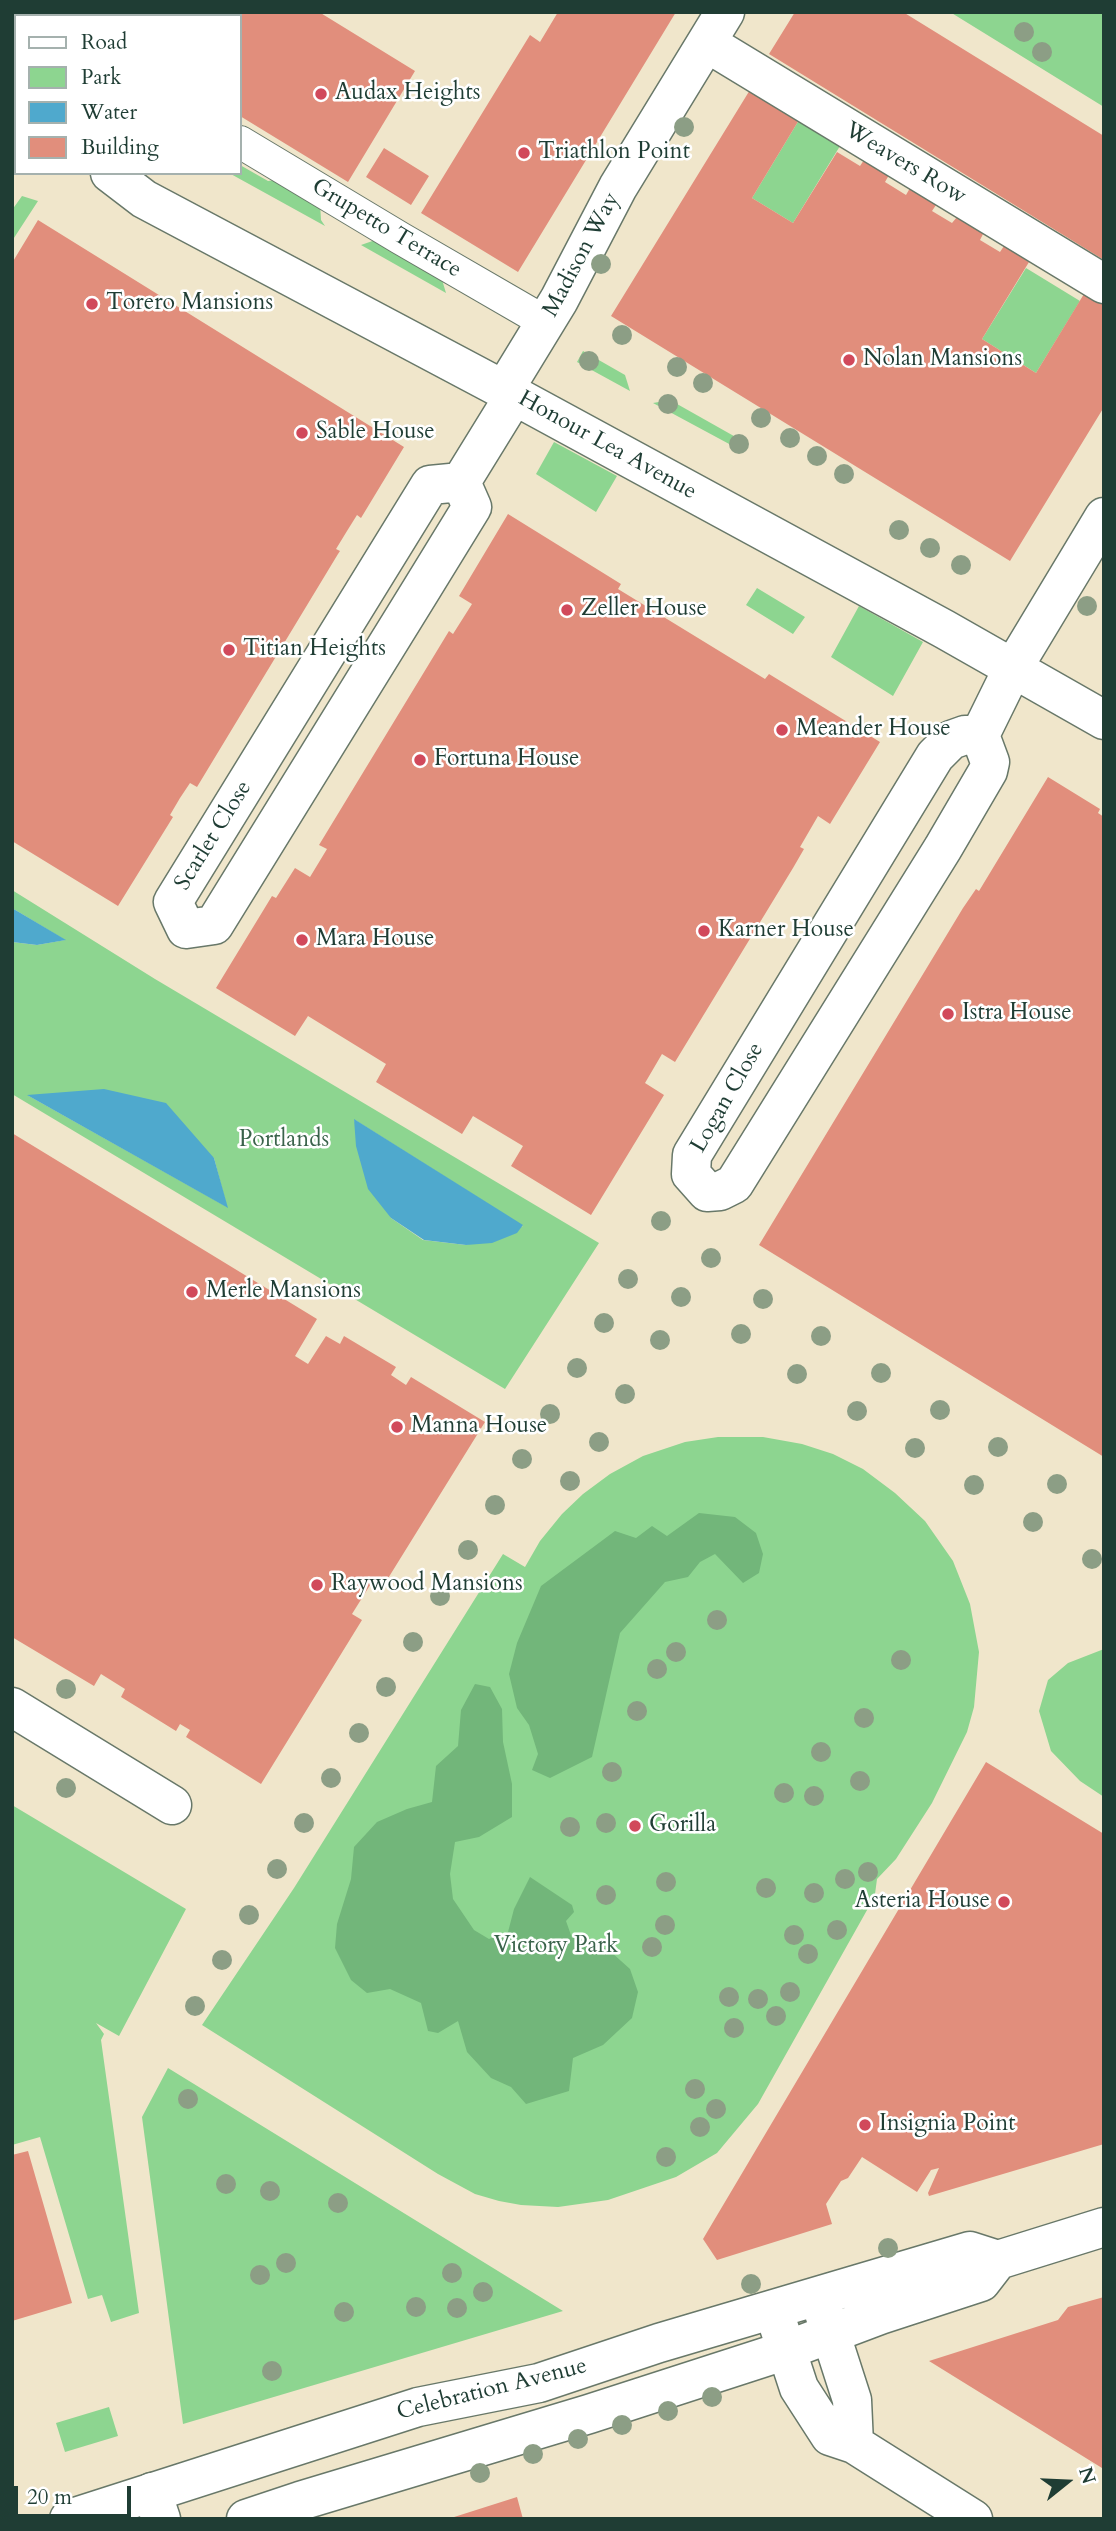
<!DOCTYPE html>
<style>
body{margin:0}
#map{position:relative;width:1116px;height:2531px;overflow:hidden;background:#f0e6cb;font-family:Cardo,serif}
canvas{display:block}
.frame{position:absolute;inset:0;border:14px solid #1f3d34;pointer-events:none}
.legend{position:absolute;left:14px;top:14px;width:228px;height:161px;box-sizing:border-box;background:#fff;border:2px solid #a5b1ae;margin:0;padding:9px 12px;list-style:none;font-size:21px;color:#1f3d34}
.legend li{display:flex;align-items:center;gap:14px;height:35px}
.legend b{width:35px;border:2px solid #a5b1ae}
.north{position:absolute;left:1032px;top:2447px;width:70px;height:70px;-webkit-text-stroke:5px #fff;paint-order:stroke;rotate:72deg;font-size:19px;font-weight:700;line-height:28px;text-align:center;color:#1f3d34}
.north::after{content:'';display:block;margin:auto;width:24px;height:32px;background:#1f3d34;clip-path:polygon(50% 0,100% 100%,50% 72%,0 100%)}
.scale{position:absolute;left:14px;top:2486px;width:117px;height:32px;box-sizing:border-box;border:4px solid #1f3d34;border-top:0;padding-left:9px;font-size:21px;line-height:24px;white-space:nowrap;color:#1f3d34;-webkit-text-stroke:5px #fff;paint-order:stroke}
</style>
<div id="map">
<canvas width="1116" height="2531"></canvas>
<div class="frame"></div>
<ul class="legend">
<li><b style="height:9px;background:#fff"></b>Road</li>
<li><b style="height:19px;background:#8dd590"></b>Park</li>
<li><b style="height:19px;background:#4fa9cd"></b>Water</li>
<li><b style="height:19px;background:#e18e7c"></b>Building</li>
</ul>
<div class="north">N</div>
<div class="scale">20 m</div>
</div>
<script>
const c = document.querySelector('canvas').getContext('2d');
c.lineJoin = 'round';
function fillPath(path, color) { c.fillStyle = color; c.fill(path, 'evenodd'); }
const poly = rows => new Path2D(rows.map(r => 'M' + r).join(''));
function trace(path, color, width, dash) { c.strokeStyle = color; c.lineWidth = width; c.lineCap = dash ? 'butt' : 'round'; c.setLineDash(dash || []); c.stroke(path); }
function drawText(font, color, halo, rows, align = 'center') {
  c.font = font + ' Cardo,serif'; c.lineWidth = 5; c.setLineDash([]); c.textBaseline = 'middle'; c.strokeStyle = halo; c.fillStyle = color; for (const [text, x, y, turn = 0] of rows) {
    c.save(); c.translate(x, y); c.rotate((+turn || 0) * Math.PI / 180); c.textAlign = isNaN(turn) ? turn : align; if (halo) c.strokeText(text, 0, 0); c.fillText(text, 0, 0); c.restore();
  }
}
fillPath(poly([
 [12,12,75,12,70,16,16,16,16,56,12,58],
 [950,12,1104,12,1104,107],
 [802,115,840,146,793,223,752,198],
 [240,165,268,181,281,179,320,203,321,220,325,226,229,173,240,173],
 [22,196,38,201,12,241,12,210],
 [381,238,440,273,446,293,361,245],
 [1026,268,1080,301,1036,373,982,339],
 [583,351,625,375,630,391,577,362],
 [670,400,748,444,744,452,653,403],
 [554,442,617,476,596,512,536,474],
 [757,588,805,617,793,634,746,605],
 [859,606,923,642,893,696,831,657],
 [12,890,155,979,599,1243,505,1389,12,1094,12,942,37,945,65,940,12,908],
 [28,1095,214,1158,227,1207,29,1096],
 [354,1120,355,1120,523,1226,466,1245,423,1240,391,1218],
 [718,1437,763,1437,802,1444,833,1454,863,1469,895,1493,925,1521,953,1561,970,1604,979,1652,974,1707,967,1732,932,1803,896,1859,877,1879,875,1894,871,1903,758,2104,717,2153,676,2177,608,2200,558,2207,521,2205,499,2201,475,2194,438,2174,202,2025,294,1888,503,1554,525,1567,540,1541,562,1514,583,1494,610,1474,643,1456,685,1442],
 [1104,1649,1104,1797,1080,1781,1051,1751,1039,1711,1048,1680,1068,1663],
 [12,1805,186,1909,119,2036,96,2023,104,2034,101,2040,139,2313,111,2322,102,2295,88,2299,40,2137,12,2145],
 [168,2068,563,2311,183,2424,142,2117],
 [109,2407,118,2436,65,2452,56,2423]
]), '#8dd590');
fillPath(poly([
 [699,1513,735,1517,756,1533,763,1554,759,1573,743,1583,715,1554,700,1562,688,1577,665,1582,620,1633,592,1757,550,1778,532,1770,538,1754,529,1725,517,1708,509,1674,517,1643,541,1586,615,1531,636,1538,652,1526,667,1536],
 [475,1684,490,1687,502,1709,503,1742,512,1784,512,1817,479,1837,455,1842,450,1874,453,1899,474,1930,489,1939,508,1932,514,1909,530,1877,572,1905,574,1912,566,1921,572,1938,584,1936,611,1952,630,1969,638,1992,632,2018,603,2045,573,2058,569,2091,526,2104,511,2087,491,2078,467,2052,458,2021,438,2033,428,2031,421,2003,390,1989,367,1993,351,1980,335,1948,337,1924,351,1879,354,1847,377,1822,407,1809,432,1802,436,1766,458,1746,461,1710]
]), '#72b67a');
fillPath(poly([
 [12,908,66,940,37,945,12,942],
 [104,1089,166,1103,214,1158,228,1208,27,1095],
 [354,1119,523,1225,517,1233,492,1243,466,1245,424,1240,391,1218,368,1189,356,1146]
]), '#4fa9cd');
fillPath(poly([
 [183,12,319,12,415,71,348,182,240,116,240,16,180,16],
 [558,12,676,12,518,272,421,213,530,35,540,42],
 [795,12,903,12,1104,136,1104,260,769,54],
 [753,85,802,115,752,198,793,223,837,152,860,166,864,160,889,175,885,182,906,195,910,188,936,205,932,211,952,223,957,217,983,234,980,240,1000,252,1004,246,1029,262,982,339,1036,373,1087,289,1104,287,1104,407,1010,561,611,316],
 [384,148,429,176,411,205,366,177],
 [38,220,404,447,361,518,357,515,347,531,336,549,340,551,338,554,197,787,190,783,180,798,170,815,173,817,118,906,12,841,12,263],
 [508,514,621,584,618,589,765,679,769,674,880,742,830,824,818,816,800,847,804,849,793,868,675,1062,662,1054,645,1083,664,1095,591,1215,511,1166,523,1146,473,1116,462,1134,376,1082,386,1064,308,1016,295,1036,216,988,272,896,276,898,295,868,310,877,327,849,319,845,449,631,453,634,472,604,459,596],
 [1048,777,1100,809,1098,813,1104,817,1104,1457,759,1245,963,908,976,889,979,891],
 [12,1133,317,1319,295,1356,308,1364,326,1336,340,1344,344,1336,396,1367,391,1375,406,1385,411,1377,485,1422,382,1588,372,1582,352,1614,362,1620,261,1784,186,1737,190,1730,180,1724,176,1731,121,1697,125,1689,101,1674,94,1686,12,1637],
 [986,1762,1104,1834,1104,2144,929,2196,928,2193,939,2168,931,2170,917,2192,862,2157,848,2178,841,2181,826,2204,832,2224,717,2260,703,2239],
 [28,2151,72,2303,12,2321,12,2155],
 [1104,2297,1104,2466,1102,2468,929,2361,1058,2320,1068,2307],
 [517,2497,523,2519,451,2519,451,2518]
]), '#e18e7c');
const pedestrian = poly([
 [12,48,16,54],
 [240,142,400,238,533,315]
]);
const minor = poly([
 [126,16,129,12],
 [707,43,1104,284],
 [12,135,16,130],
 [110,173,144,199,504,390,944,629,1104,720],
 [504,390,559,300,618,187,725,12],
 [461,482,472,507,421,590,214,925,186,929,173,902,430,485,461,482],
 [461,482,514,396],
 [965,735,980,735,990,762,988,771,943,848,734,1184,720,1191,707,1192,691,1174,692,1155,935,756,951,740,965,735],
 [980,735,1013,668,1104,517],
 [12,1707,172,1805],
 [152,2492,161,2519]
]);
const tertiary = poly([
 [823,2310,852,2400,854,2444],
 [779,2327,799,2388,830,2436,854,2444,973,2519],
 [69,2519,418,2407,539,2383,659,2343,970,2251,998,2260],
 [246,2519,300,2501,589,2414,787,2350,880,2315,981,2282,998,2260,1104,2227]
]);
trace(pedestrian, '#687869', 34);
trace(minor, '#687869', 41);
trace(tertiary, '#687869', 41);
trace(pedestrian, '#fff', 32);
trace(minor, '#fff', 38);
trace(tertiary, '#fff', 38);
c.fillStyle = '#8c9e85';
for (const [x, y] of [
 [1024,32],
 [1042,52],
 [684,127],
 [601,264],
 [622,335],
 [589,361],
 [677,367],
 [703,383],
 [668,404],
 [761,418],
 [790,438],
 [739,444],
 [817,456],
 [844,474],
 [899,530],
 [930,548],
 [961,565],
 [1087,606],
 [661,1221],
 [711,1258],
 [628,1279],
 [681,1297],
 [763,1299],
 [604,1323],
 [741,1334],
 [821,1336],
 [660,1340],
 [577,1368],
 [881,1373],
 [797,1374],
 [625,1394],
 [940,1410],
 [857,1411],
 [550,1414],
 [599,1442],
 [998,1447],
 [915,1448],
 [522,1459],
 [570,1481],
 [1057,1484],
 [974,1485],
 [495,1505],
 [1033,1522],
 [468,1550],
 [1092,1559],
 [440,1596],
 [717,1620],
 [413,1642],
 [676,1652],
 [901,1660],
 [657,1669],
 [386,1687],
 [66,1689],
 [637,1711],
 [864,1718],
 [359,1733],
 [821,1752],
 [612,1772],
 [331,1778],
 [860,1781],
 [66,1788],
 [784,1793],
 [814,1796],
 [304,1823],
 [606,1823],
 [570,1827],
 [277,1869],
 [868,1872],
 [845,1879],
 [666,1882],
 [766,1888],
 [814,1893],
 [606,1895],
 [249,1915],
 [665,1925],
 [837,1930],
 [794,1935],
 [652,1947],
 [808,1954],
 [222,1960],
 [790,1992],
 [729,1997],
 [758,1999],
 [195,2006],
 [776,2016],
 [734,2028],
 [695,2089],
 [188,2099],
 [716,2109],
 [700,2127],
 [666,2157],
 [226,2184],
 [270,2191],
 [338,2203],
 [888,2248],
 [286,2263],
 [452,2273],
 [260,2275],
 [751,2284],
 [483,2292],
 [416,2307],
 [457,2308],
 [344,2312],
 [272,2371],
 [712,2397],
 [668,2411],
 [622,2425],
 [578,2439],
 [533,2454],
 [480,2473]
]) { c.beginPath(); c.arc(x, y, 10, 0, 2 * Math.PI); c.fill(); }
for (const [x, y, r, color] of [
 [321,94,7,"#d1495b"],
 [524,153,7,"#d1495b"],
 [92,304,7,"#d1495b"],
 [849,360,7,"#d1495b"],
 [302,433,7,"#d1495b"],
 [567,610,7,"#d1495b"],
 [229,650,7,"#d1495b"],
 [782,730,7,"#d1495b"],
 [420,760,7,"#d1495b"],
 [704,931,7,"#d1495b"],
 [302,940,7,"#d1495b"],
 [948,1014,7,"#d1495b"],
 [192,1292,7,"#d1495b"],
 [397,1427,7,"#d1495b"],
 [317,1585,7,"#d1495b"],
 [635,1826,7,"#d1495b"],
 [1004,1902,7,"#d1495b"],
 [865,2125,7,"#d1495b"]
]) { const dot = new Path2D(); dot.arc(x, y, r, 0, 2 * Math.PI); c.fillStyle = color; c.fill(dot); trace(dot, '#fff', 2.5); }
drawText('23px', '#1f3d34', '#fff', [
 ["Audax Heights",335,94],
 ["Triathlon Point",538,153],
 ["Torero Mansions",106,304],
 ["Nolan Mansions",863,360],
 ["Sable House",316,433],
 ["Zeller House",581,610],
 ["Titian Heights",243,650],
 ["Meander House",796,730],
 ["Fortuna House",434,760],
 ["Karner House",718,931],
 ["Mara House",316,940],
 ["Istra House",962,1014],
 ["Merle Mansions",206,1292],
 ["Manna House",411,1427],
 ["Raywood Mansions",331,1585],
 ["Gorilla",649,1826],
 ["Asteria House",990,1902,"right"],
 ["Insignia Point",879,2125]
], 'left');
drawText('23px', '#1f3d34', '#fff', [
 ["Weavers Row",905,164,31],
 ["Grupetto Terrace",386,229,31],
 ["Madison Way",582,255,-62],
 ["Honour Lea Avenue",607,446,29],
 ["Scarlet Close",214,836,-58],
 ["Logan Close",728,1098,-60],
 ["Celebration Avenue",492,2390,-14]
]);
drawText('23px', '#3a634b', '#fff', [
 ["Portlands",284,1141],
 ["Victory Park",556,1947]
]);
</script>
